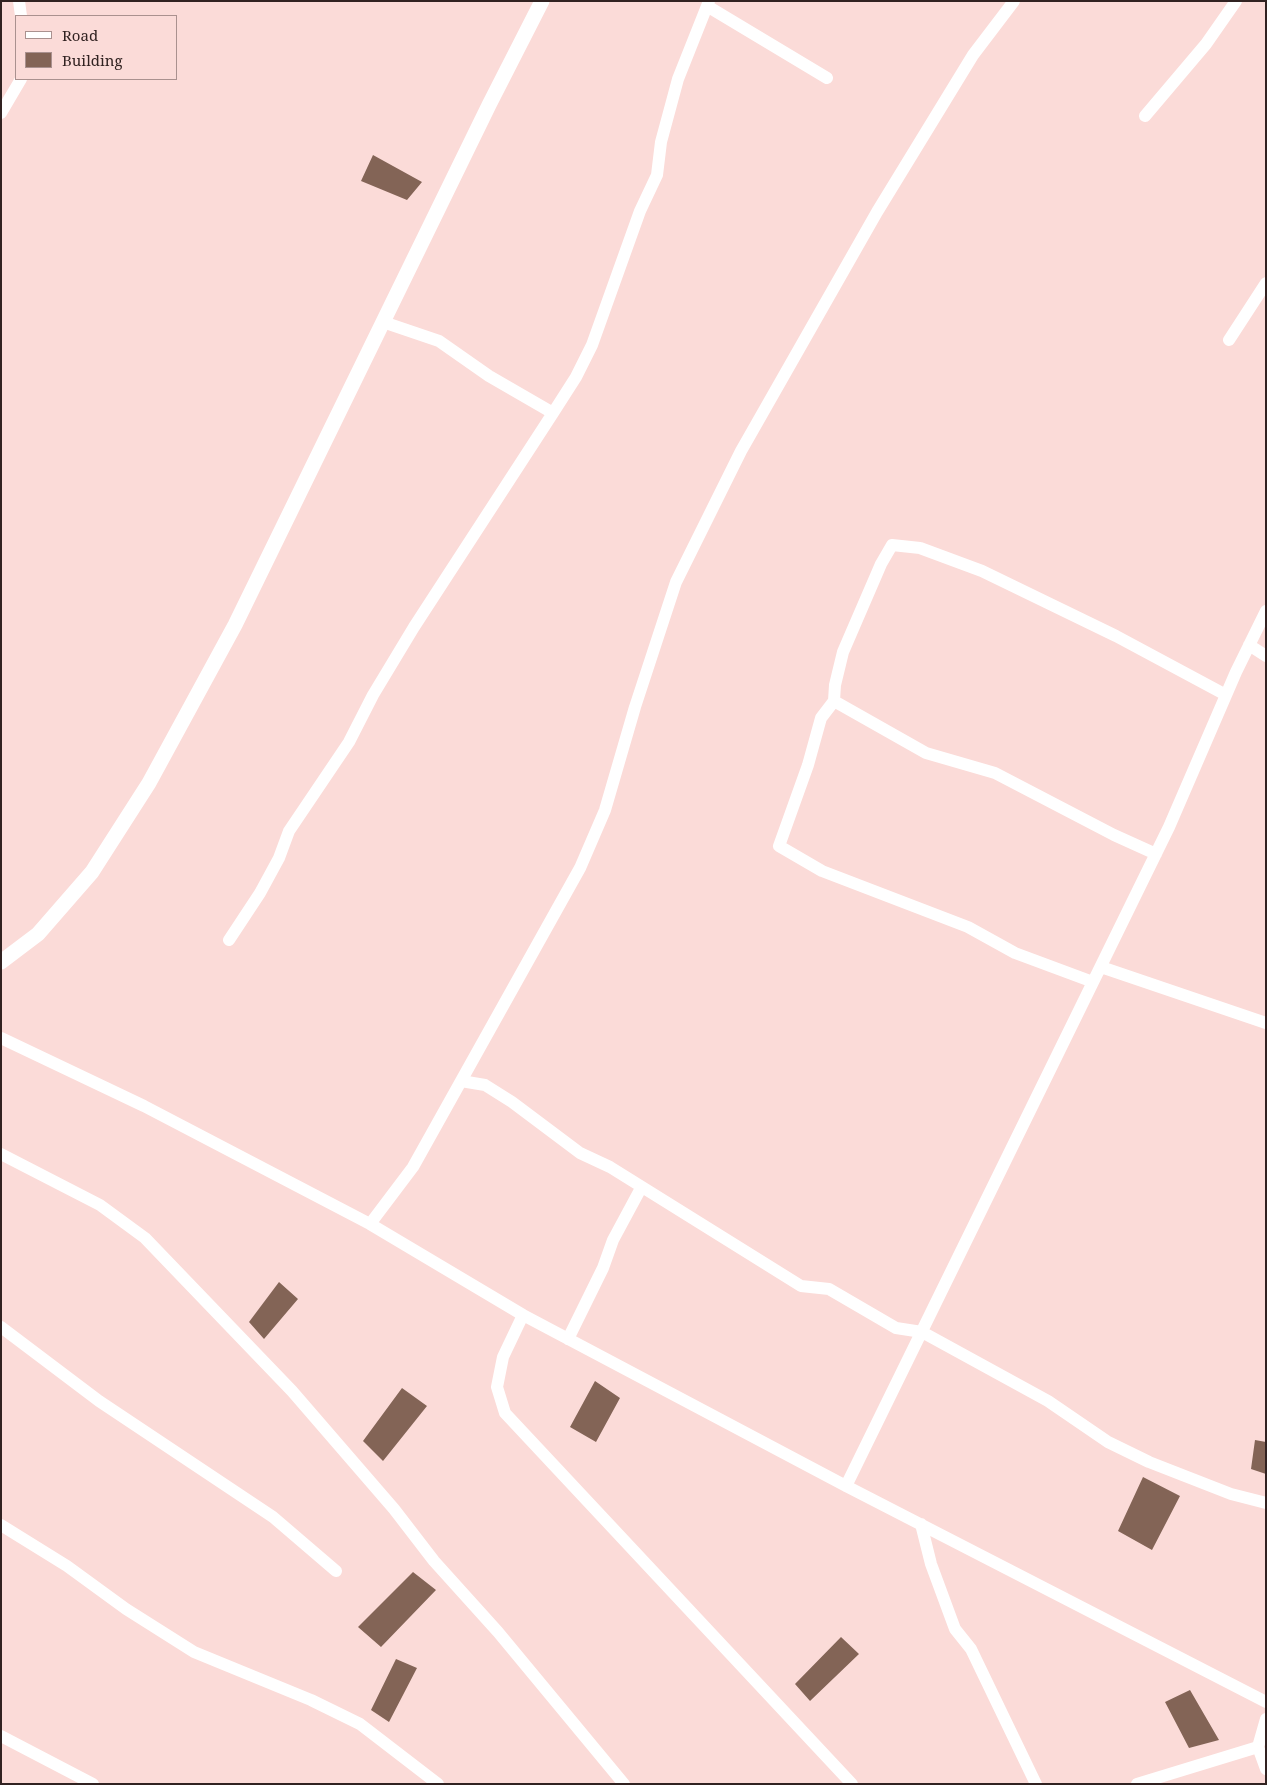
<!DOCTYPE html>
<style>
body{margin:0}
#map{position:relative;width:1267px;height:1785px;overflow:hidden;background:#fbdbd8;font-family:"Noto Serif",serif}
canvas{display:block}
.frame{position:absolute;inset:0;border:2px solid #312221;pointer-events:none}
.legend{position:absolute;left:15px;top:15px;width:162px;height:65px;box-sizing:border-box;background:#fbdbd8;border:1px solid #aa918f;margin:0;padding:6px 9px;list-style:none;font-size:15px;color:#312221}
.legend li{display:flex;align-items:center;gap:10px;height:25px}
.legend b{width:25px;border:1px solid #aa918f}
</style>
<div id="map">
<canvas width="1267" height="1785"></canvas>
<div class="frame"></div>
<ul class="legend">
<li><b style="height:6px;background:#fff"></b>Road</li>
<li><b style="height:14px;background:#836456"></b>Building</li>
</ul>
</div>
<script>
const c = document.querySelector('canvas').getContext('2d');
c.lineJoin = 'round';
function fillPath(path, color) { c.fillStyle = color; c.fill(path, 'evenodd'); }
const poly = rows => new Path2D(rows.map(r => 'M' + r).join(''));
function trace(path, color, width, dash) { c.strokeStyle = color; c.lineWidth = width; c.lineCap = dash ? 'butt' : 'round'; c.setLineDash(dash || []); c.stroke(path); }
fillPath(poly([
 [373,155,422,182,407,200,361,181],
 [279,1282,298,1299,264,1339,249,1322],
 [595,1381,620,1398,596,1442,570,1427],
 [402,1388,427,1406,383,1461,363,1441],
 [1255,1440,1266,1442,1266,1474,1251,1469],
 [1143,1477,1180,1496,1152,1550,1118,1531],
 [413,1572,436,1590,381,1647,358,1627],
 [841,1637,859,1654,810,1701,795,1684],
 [396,1659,417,1668,389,1722,371,1710],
 [1190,1690,1219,1740,1189,1748,1165,1702]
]), '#836456');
trace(poly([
 [19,1,21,16],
 [707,6,827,78],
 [1,113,21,79],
 [1145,116,1206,44,1236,1],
 [383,322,439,341,489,376,553,413],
 [1229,340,1266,283],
 [1249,645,1266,656],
 [834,701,821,718,808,765,779,846,822,871,968,927,1015,953,1093,982],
 [1156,854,1114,835,995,773,926,753,834,701,835,685,843,652,881,564,892,545,920,548,982,571,1116,636,1226,695],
 [229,940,260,893,279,858,289,831,349,742,373,695,414,627,553,413,576,377,592,345,640,211,657,175,661,142,678,79,709,1],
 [1101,967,1266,1023],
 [1,1038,144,1106,370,1224,523,1315,846,1486,1266,1702],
 [461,1081,485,1085,512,1102,580,1153,610,1167,801,1286,829,1289,896,1328,922,1332,1048,1401,1108,1442,1149,1462,1231,1494,1266,1503],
 [1,1154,100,1205,145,1238,292,1391,394,1509,434,1561,498,1632,624,1784],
 [370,1224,413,1167,580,868,605,810,635,707,676,582,741,451,877,212,973,55,1014,1],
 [523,1315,503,1357,497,1387,505,1413,852,1784],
 [1,1327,99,1401,273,1517,336,1571],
 [568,1339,603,1268,613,1240,641,1188],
 [846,1486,1169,827,1236,672,1266,611],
 [921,1524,931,1564,955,1629,971,1649,1036,1784],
 [1,1525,67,1566,126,1609,194,1652,311,1700,360,1724,438,1784],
 [1,1736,93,1784],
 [1258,1747,1266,1769],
 [1137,1784,1258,1747,1266,1719]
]), '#fff', 12);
trace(poly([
 [1,962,38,934,92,872,149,783,235,625,489,105,542,1]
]), '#fff', 15);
</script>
